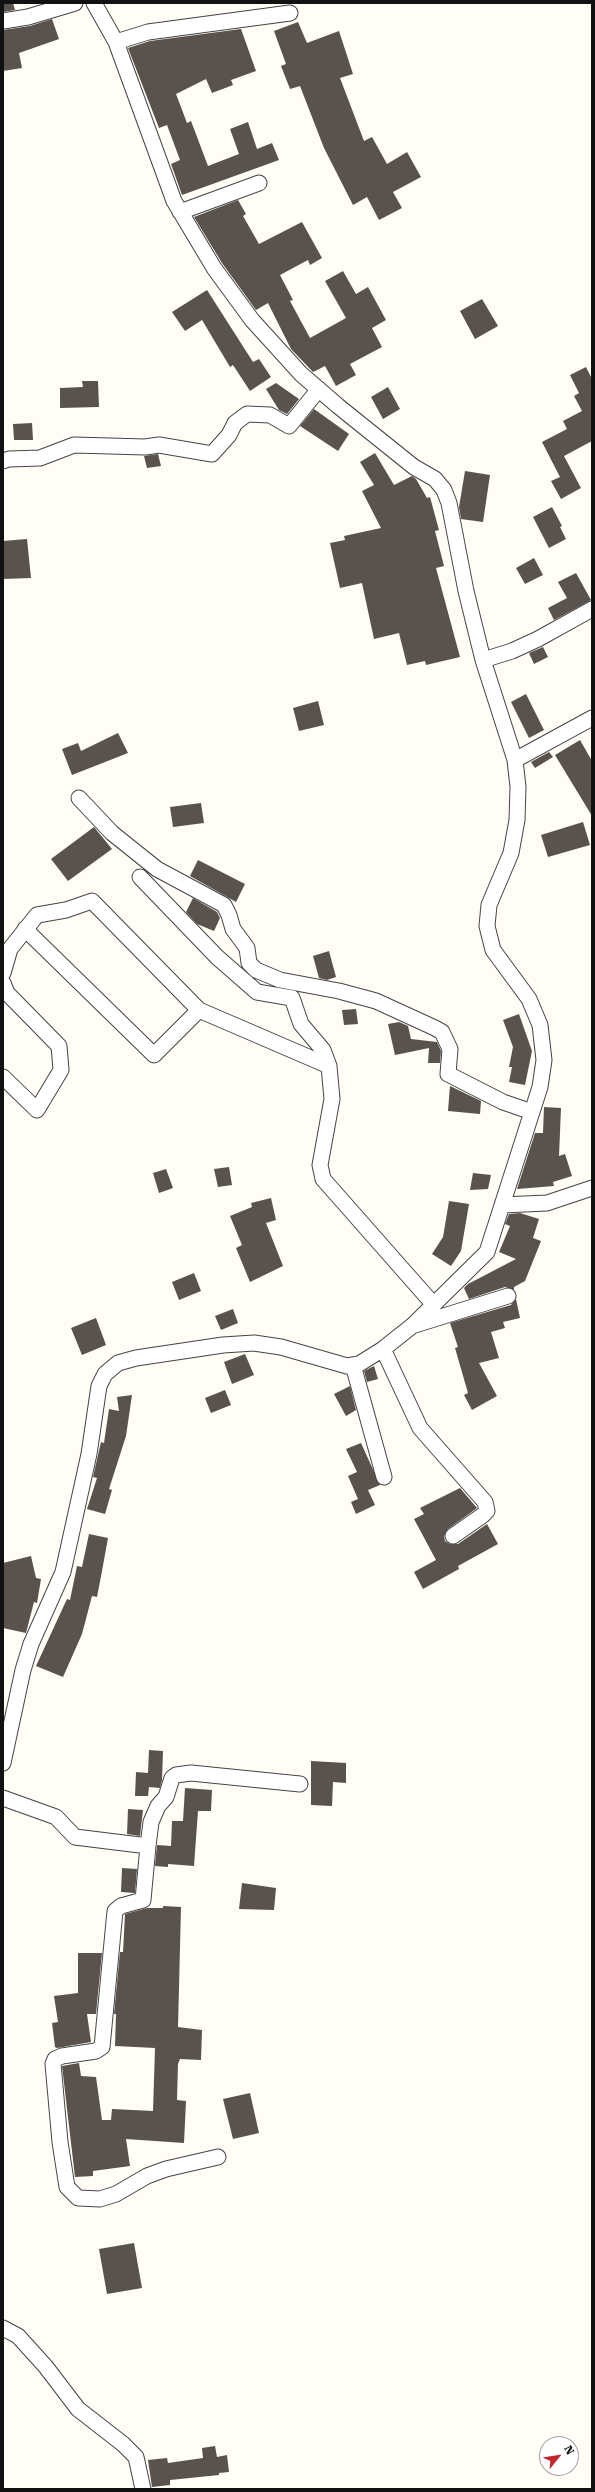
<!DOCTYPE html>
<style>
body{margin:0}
#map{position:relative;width:595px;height:2492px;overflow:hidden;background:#fffdf5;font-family:"Roboto Serif",serif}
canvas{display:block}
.frame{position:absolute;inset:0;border:4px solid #111;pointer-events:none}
.north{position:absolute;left:539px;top:2436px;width:40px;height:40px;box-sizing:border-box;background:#fff;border:1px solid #a0a0a0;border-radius:50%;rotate:60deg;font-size:11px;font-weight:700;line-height:16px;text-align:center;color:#111}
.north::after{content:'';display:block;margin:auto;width:14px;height:18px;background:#c4262e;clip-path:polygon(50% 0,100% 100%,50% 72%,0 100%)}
</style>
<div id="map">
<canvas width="595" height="2492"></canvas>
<div class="frame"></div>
<div class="north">N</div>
</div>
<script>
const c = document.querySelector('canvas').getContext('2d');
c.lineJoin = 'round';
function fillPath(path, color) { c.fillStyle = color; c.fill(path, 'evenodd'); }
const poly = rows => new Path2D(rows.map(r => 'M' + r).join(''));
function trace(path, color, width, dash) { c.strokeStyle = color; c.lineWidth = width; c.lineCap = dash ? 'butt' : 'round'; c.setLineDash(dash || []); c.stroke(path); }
fillPath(poly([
 [3,3,13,3,15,10,3,12],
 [52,19,59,39,19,53,22,68,3,71,3,30,30,26],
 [298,22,307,43,339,31,353,74,340,78,364,141,372,137,387,164,407,152,421,177,393,192,402,208,379,220,367,197,353,205,324,148,300,86,290,89,281,66,286,64,274,31],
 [241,29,256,71,231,80,233,85,212,93,206,79,176,94,187,123,191,121,208,166,239,154,230,129,248,122,257,149,272,143,279,160,182,195,171,164,180,160,167,125,159,128,128,48,150,41],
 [238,200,246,214,243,216,259,244,302,222,322,258,310,265,308,260,280,275,293,300,290,301,310,338,346,318,325,281,343,271,356,294,368,287,386,320,372,328,382,347,350,364,356,375,336,386,325,366,313,372,291,349,268,303,256,310,222,263,194,217],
 [207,290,253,362,259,359,271,377,250,391,233,365,230,367,202,320,185,331,172,312],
 [482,299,498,326,475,339,460,311],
 [586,367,592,379,592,441,564,456,581,488,561,499,551,481,560,477,542,442,567,429,563,421,582,411,574,396,579,393,570,375],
 [82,381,98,381,99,407,60,408,60,388,83,387],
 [276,383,299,399,287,414,279,410,266,389],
 [388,387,400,409,383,419,371,397],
 [314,409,349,434,338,451,300,426],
 [32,423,33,440,14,440,13,424],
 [375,453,394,485,412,476,416,479,427,498,430,497,439,530,435,531,444,566,436,568,460,657,426,665,425,661,407,665,399,633,374,639,362,583,340,588,330,543,345,540,344,536,381,528,362,491,374,485,360,462],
 [158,454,161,466,147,468,144,456],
 [465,471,490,475,483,522,461,519,459,507],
 [552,507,562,526,560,527,566,539,549,548,533,517],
 [27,539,31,578,3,579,3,541],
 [534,558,543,575,525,584,516,568],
 [576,573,591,600,554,620,548,608,567,598,558,582],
 [543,647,548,657,534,664,529,653],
 [526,694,544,730,529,738,511,702],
 [318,701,324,725,299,731,293,708],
 [118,733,128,753,72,775,62,749,78,743,81,751],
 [580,740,592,761,592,816,555,755],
 [549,752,553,757,535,768,531,762],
 [201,803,204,823,173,827,170,807],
 [583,822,590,845,548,857,541,835],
 [94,827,112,849,68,881,51,859],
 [198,860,245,884,236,902,190,876],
 [193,898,217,912,220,918,214,931,197,924,186,912],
 [329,951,336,977,327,980,319,978,313,956],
 [356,1009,358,1024,344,1025,342,1010],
 [519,1014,532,1051,525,1085,509,1082,512,1067,509,1067,513,1047,503,1020],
 [399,1022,408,1026,411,1039,437,1042,441,1051,440,1063,428,1063,429,1048,395,1055,388,1024],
 [450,1086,481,1101,480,1114,448,1111],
 [544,1107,561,1108,559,1156,565,1154,572,1176,553,1182,554,1186,517,1189,535,1133,543,1133],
 [229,1167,232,1185,218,1187,214,1169],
 [166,1169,173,1188,159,1193,153,1173],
 [473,1173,491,1175,488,1189,470,1190],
 [271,1198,276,1220,266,1223,283,1266,250,1282,236,1248,242,1245,230,1216,252,1207,251,1203],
 [449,1201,469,1204,461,1251,451,1266,432,1254,443,1237],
 [520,1213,539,1219,533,1238,541,1241,525,1281,514,1287,514,1290,505,1287,469,1299,464,1288,468,1284,516,1259,499,1252,510,1226,505,1224,509,1214],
 [194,1273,201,1291,179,1300,172,1282],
 [516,1299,520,1318,503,1322,505,1328,491,1332,499,1358,479,1363,497,1396,472,1410,464,1395,468,1393,455,1348,458,1347,450,1323,511,1305],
 [233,1309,238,1323,221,1330,215,1316],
 [96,1318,106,1345,82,1355,71,1328],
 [245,1354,254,1375,232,1384,224,1362],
 [374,1366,378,1379,367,1382,364,1371],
 [350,1386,356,1410,346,1416,334,1394],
 [225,1390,231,1405,211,1413,205,1398],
 [132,1395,126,1436,109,1489,112,1490,105,1514,87,1509,97,1478,93,1477,101,1442,104,1443,109,1409,119,1411,117,1397],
 [361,1443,380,1485,368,1490,375,1505,356,1514,351,1502,358,1499,348,1476,357,1472,346,1449],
 [460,1488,477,1508,448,1529,444,1536,445,1541,450,1544,458,1544,487,1524,498,1544,458,1566,459,1569,423,1589,414,1572,436,1560,414,1519,424,1514,420,1508],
 [89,1534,108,1538,102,1571,97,1597,92,1596,82,1634,63,1677,36,1666,67,1599,70,1600,77,1566,82,1567],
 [31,1556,36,1578,41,1579,37,1603,34,1602,26,1633,3,1628,3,1563],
 [149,1750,163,1751,162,1780,160,1788,149,1787,148,1796,135,1796,136,1772,148,1773],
 [311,1761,346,1763,346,1783,333,1782,332,1806,311,1805],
 [185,1788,212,1790,211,1811,198,1811,194,1866,168,1864,168,1867,155,1866,157,1845,171,1846,172,1821,183,1821],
 [128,1809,143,1810,140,1836,127,1834],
 [122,1868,137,1869,135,1893,121,1892],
 [242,1883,276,1888,274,1910,239,1909],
 [163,1906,181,1907,178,2027,202,2030,201,2060,180,2059,178,2064,177,2100,186,2101,184,2143,126,2139,130,2166,93,2171,93,2176,75,2177,62,2066,79,2063,81,2076,96,2077,102,2120,111,2120,112,2109,153,2111,155,2048,115,2046,116,2014,114,2014,120,1952,123,1952,125,1914,147,1908,163,1908],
 [78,1953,102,1953,96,2014,87,2014,91,2042,57,2048,55,2047,52,2023,58,2022,54,1996,78,1993],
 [250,2093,259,2133,233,2139,223,2099],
 [134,2243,142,2288,107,2294,99,2249],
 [215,2446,217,2457,227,2455,229,2472,219,2473,219,2475,170,2480,170,2485,152,2487,148,2460,167,2458,168,2463,203,2458,202,2448]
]), '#5a524d');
const street = poly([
 [3,21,28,17,75,3],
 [116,42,148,32,290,13],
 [180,212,259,183],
 [3,461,9,459,40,458,74,445,145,447,159,445,212,454,229,435,235,423,247,414,270,415,289,426,319,389],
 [483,660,512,651,538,639,592,609],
 [515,760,592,718],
 [79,798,112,833,157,869,224,905,229,915,233,929,247,948,249,963,256,970,280,980,339,991,376,1001,435,1028,442,1032,450,1049,448,1074,503,1102,532,1112],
 [140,877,217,957,257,992,292,998,301,1024,323,1050,329,1066],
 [25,929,154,1055,199,1010],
 [3,973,10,949,37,915,66,910,92,901,199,1010,329,1066,332,1099,320,1165,323,1179,434,1305],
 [3,983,7,993,59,1046,61,1070,37,1110,3,1077],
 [502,1205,547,1203,592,1188],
 [415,1325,508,1296],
 [383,1349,420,1428,485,1502,487,1511,483,1515,453,1536],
 [353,1365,384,1477],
 [3,1763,23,1670,31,1644,63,1572,89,1454,99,1386,105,1374,118,1363,136,1358,223,1345,254,1343,281,1347,347,1366,359,1364,383,1349,412,1326,487,1252,540,1087,544,1060,540,1025,529,999,493,950,487,926,489,905,511,853,517,820,518,787,515,760,483,660,466,591,449,503,444,490,435,479,414,467,338,406,301,374,252,320,214,268,174,201,116,42,94,3],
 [3,1798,56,1817,75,1837,148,1846,143,1900,121,1906,115,1911,102,2047,96,2051,62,2056,55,2059,53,2064,60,2142,67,2187,78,2198,100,2199,116,2194,147,2176,166,2169,218,2157],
 [148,1846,151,1822,158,1806,166,1797,172,1778,176,1775,191,1773,300,1784],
 [3,2328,18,2336,46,2367,78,2409,123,2444,136,2457,143,2489]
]);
trace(street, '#444', 17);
trace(street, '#fff', 15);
</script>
